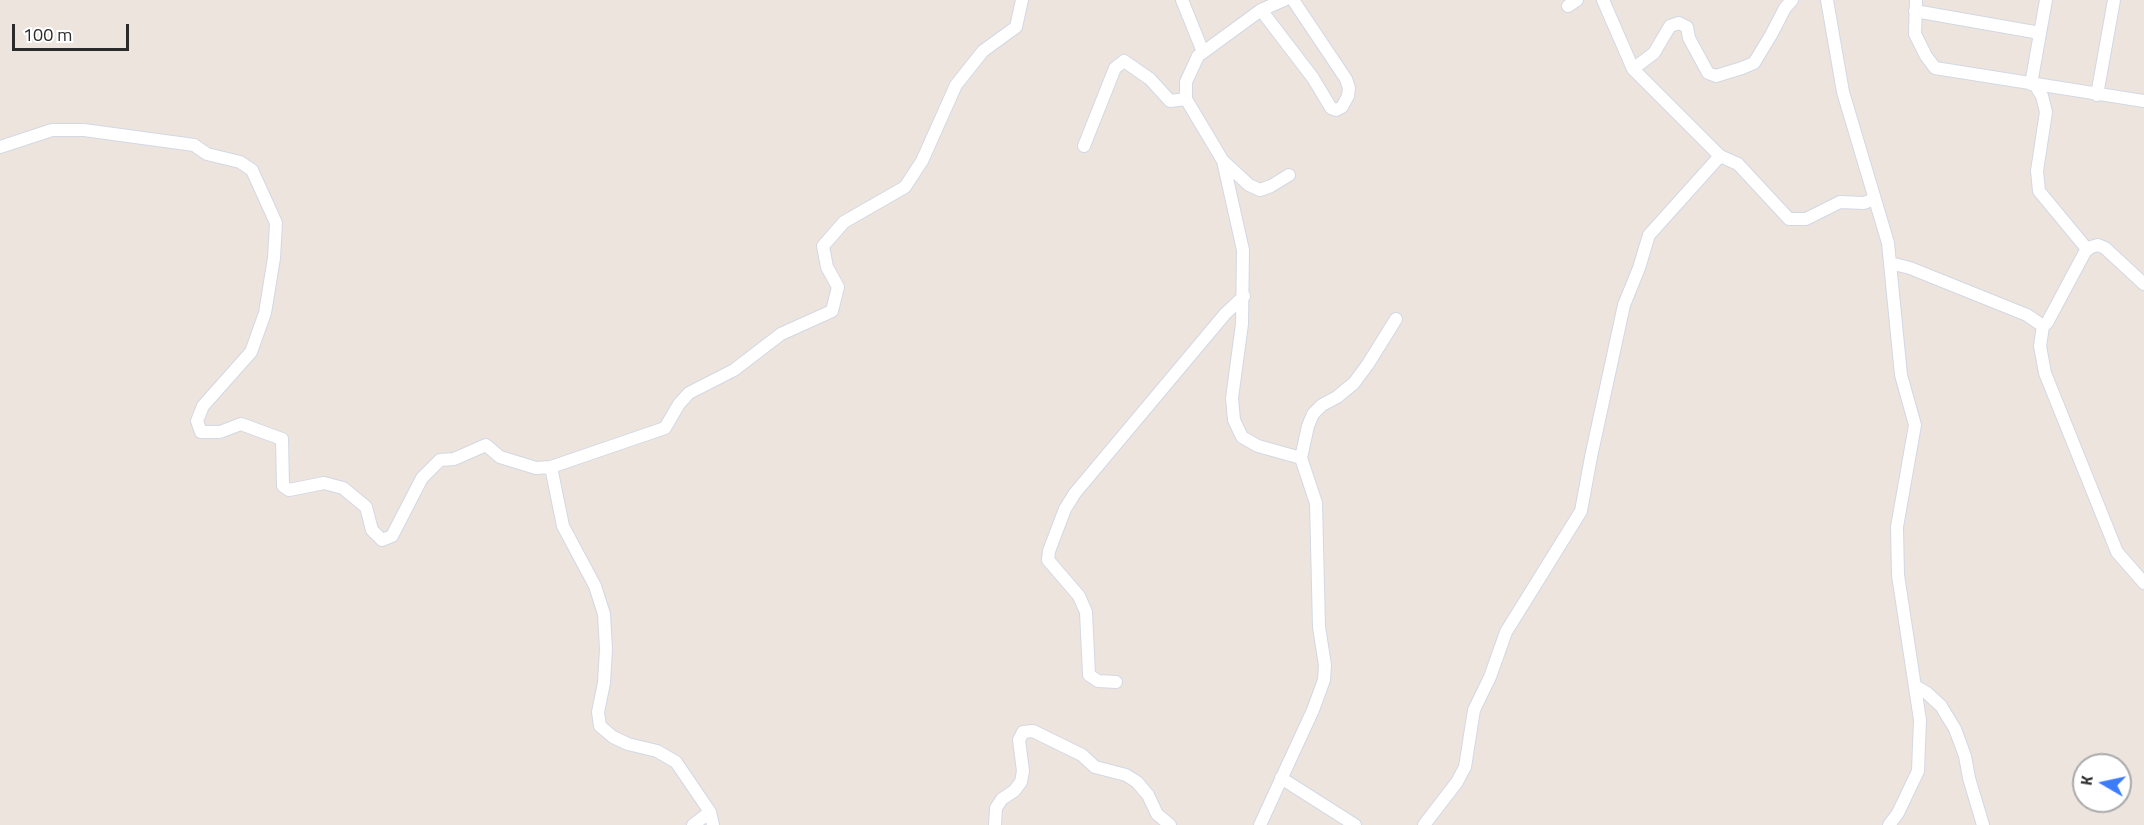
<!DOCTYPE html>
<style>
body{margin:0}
#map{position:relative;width:2144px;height:825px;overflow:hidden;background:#ede4dd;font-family:"Titillium Web",sans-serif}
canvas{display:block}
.north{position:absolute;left:2072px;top:753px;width:60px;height:60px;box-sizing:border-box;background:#fff;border:2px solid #aaa;border-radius:50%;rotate:279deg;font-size:16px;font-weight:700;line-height:24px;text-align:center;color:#2b2b2b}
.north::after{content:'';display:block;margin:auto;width:21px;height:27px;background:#3c7cfb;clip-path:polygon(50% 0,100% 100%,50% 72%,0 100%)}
.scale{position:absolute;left:12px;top:24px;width:117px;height:27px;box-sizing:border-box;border:3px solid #2b2b2b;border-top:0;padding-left:8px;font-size:18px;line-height:21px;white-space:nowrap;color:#2b2b2b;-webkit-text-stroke:4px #fff;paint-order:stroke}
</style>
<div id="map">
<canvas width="2144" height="825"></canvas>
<div class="north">K</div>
<div class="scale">100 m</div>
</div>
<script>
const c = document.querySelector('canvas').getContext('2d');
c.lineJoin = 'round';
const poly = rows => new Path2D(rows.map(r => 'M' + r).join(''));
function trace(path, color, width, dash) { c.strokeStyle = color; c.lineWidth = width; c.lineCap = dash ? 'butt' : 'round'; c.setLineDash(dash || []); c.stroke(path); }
const minor = poly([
 [1182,0,1203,52],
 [1284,0,1261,10,1198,56,1186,82,1186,99,1223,161,1243,250,1242,324,1232,398,1234,420,1242,437,1258,446,1301,458],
 [1603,0,1633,69,1720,156,1738,164,1789,219,1806,219,1840,202,1864,203,1874,199],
 [1827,0,1843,92,1888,243,1901,375,1915,425,1897,527,1898,575,1920,720,1918,771,1898,813,1889,825],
 [1916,0,1915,34,1926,56,1935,68,2144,101],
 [1568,6,1577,0],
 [1261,10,1313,78,1331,108,1336,110,1342,107,1348,96,1349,88,1346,79,1293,0],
 [1915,11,2040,33],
 [1633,69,1654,53,1670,26,1679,23,1687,27,1689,38,1708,73,1716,76,1742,68,1754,63,1771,35,1785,8,1792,0],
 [2031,84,2046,0],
 [2035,85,2042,96,2046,112,2037,171,2039,191,2087,249],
 [2097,95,2114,0],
 [1084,146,1115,68,1124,61,1150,79,1170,101,1186,99],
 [0,147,52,130,84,130,194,145,207,154,240,162,252,170,276,223,274,258,265,313,251,352,203,406,197,421,201,432,220,432,241,424,282,439,283,486,289,490,324,483,343,488,366,507,372,530,382,540,392,536,422,478,440,460,454,459,486,445,500,457,536,468,551,467,665,428,679,404,689,393,734,370,781,334,832,311,838,287,827,267,823,246,844,222,905,187,922,161,956,85,983,51,1016,27,1022,0],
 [1223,161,1249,185,1260,190,1271,186,1289,175],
 [1890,263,1910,268,2027,315,2043,326,2047,323,2085,252,2091,247,2098,245,2105,248,2144,284],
 [2043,326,2040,346,2045,373,2117,552,2144,583],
 [551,467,563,526,595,586,604,614,606,649,604,683,598,712,600,726,613,737,628,744,657,751,676,762,710,812,713,825],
 [1116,682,1098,681,1089,675,1086,612,1079,596,1048,560,1049,551,1065,509,1075,493,1225,314,1244,296],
 [1915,686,1927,693,1941,706,1955,729,1965,756,1969,778,1983,825],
 [1281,778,1355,825],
 [693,825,710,812],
 [995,825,996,808,1002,799,1014,791,1021,782,1023,771,1019,740,1023,732,1033,731,1082,755,1095,767,1126,775,1137,782,1148,795,1157,814,1170,825],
 [1260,825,1313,710,1324,680,1325,665,1319,627,1316,503,1301,458,1308,426,1313,414,1322,405,1337,397,1354,383,1368,364,1396,319],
 [1424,825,1457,782,1465,767,1474,710,1490,677,1506,632,1581,511,1591,457,1624,305,1639,268,1649,235,1720,156]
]);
trace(minor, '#d2d8e4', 14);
trace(minor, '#fff', 12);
</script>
